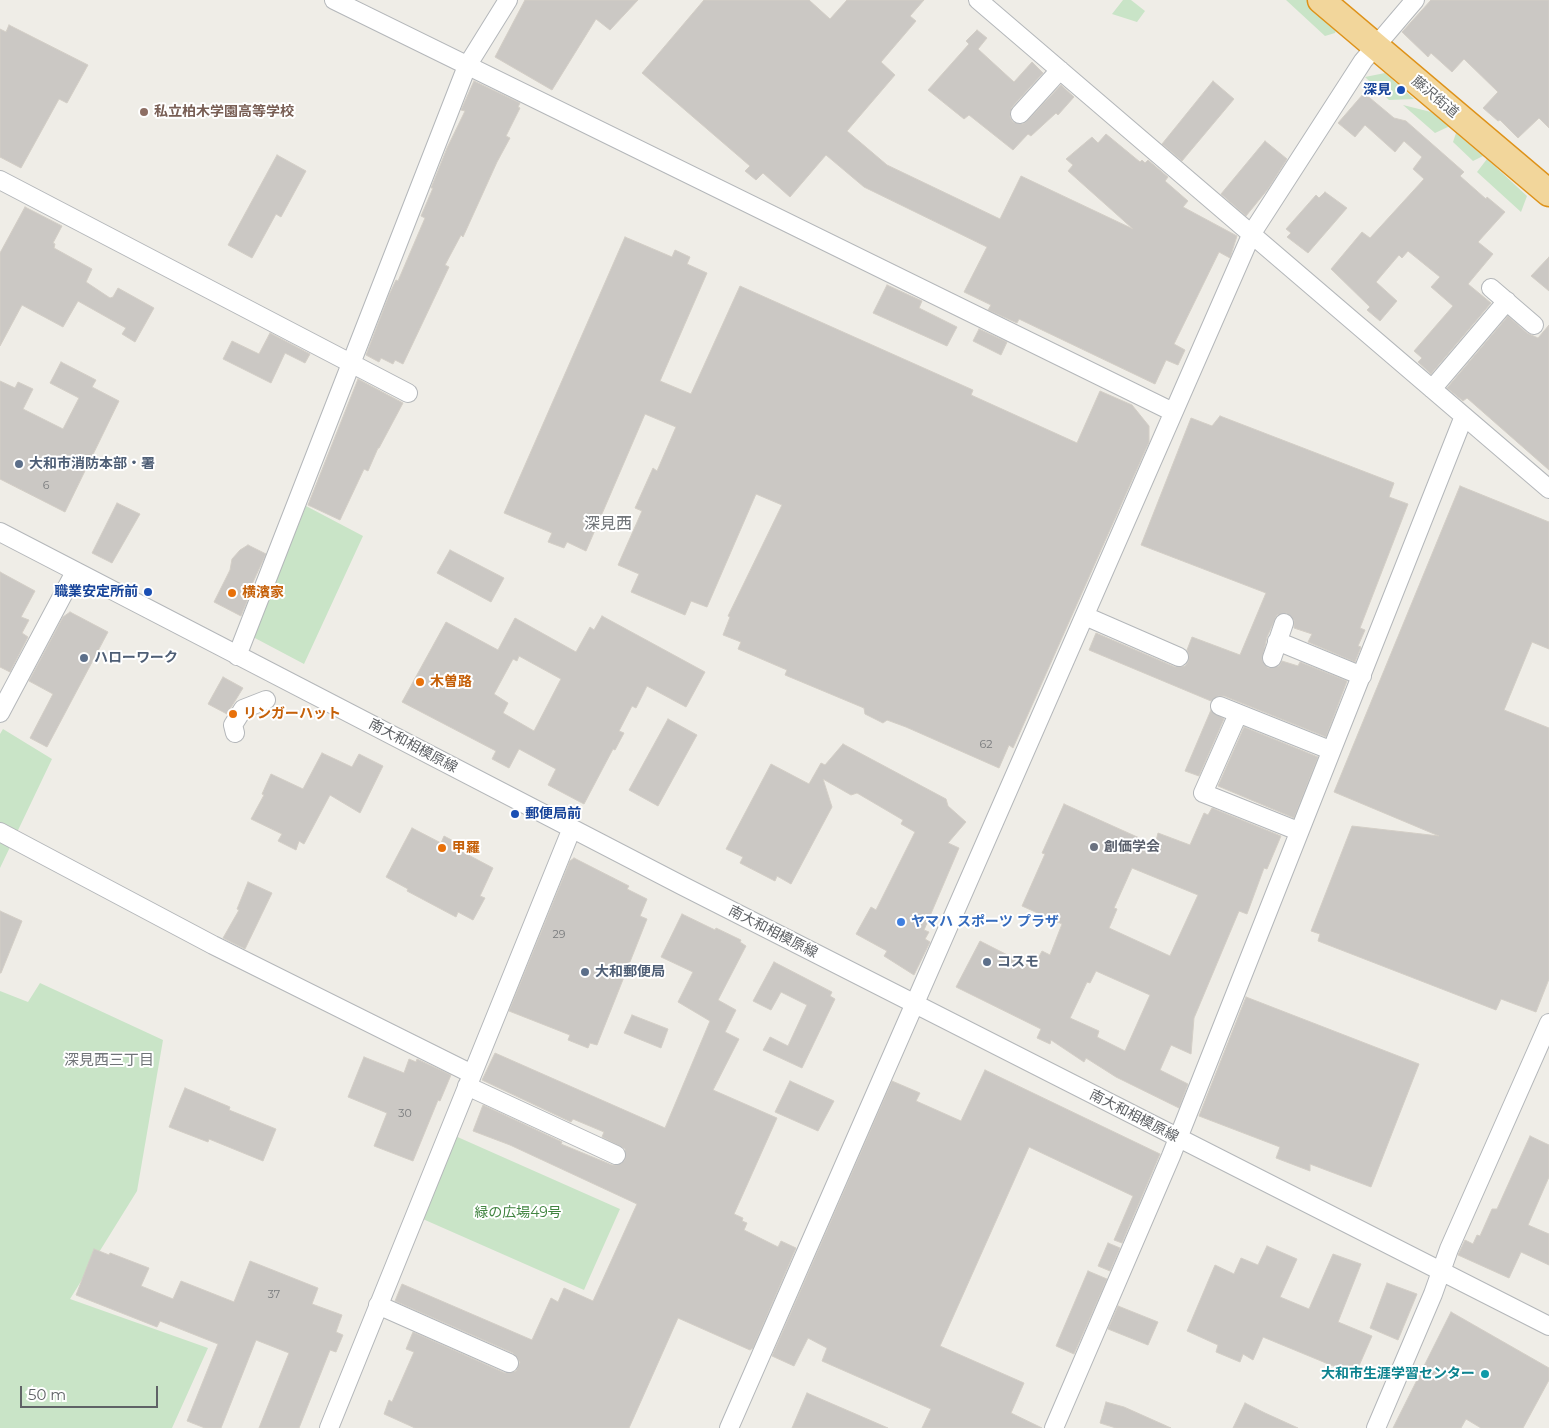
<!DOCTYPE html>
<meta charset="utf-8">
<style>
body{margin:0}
#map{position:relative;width:1549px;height:1428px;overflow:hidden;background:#efede7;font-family:Montserrat,sans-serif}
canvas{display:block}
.scale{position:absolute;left:20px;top:1386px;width:138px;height:22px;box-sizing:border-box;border:2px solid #5f6266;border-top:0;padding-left:6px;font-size:15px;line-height:18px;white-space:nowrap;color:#5f6266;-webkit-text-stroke:4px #fff;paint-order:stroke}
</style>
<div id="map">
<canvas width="1549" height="1428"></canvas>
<div class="scale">50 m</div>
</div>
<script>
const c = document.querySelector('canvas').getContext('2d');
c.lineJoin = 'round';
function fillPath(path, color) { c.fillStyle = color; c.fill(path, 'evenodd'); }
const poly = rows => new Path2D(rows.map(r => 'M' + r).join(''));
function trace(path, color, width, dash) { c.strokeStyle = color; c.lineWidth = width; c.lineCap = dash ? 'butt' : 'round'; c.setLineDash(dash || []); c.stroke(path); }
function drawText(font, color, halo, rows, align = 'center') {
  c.font = font + ' Montserrat,"Noto Sans JP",sans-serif'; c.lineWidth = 4; c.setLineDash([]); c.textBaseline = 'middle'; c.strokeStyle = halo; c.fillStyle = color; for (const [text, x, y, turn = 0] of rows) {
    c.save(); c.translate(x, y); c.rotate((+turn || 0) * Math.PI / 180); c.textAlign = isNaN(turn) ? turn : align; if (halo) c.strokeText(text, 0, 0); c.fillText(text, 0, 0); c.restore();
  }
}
fillPath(poly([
 [1123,0,1131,0,1145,11,1137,22,1112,14],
 [1286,0,1309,0,1338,25,1335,33,1325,36],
 [1385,73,1414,99,1389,100,1365,77],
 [1403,105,1431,112,1450,126,1435,133],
 [1456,133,1483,156,1473,161,1453,142],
 [1487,159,1527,196,1521,212,1477,172],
 [306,506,363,536,304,664,253,637],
 [3,729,52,759,0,868,0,734],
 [40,983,163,1040,137,1191,70,1299,208,1348,172,1428,0,1428,0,991,28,1002],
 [453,1135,620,1209,584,1290,416,1216]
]), '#c9e4c7');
const building = poly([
 [525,0,638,0,610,30,596,19,552,90,495,57,525,0],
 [704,0,809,0,830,19,847,0,924,0,910,16,916,21,881,62,895,75,847,131,887,165,1000,219,1021,176,1133,229,1068,171,1073,165,1066,159,1092,137,1098,143,1106,134,1140,162,1142,160,1145,163,1148,160,1168,177,1165,181,1188,201,1183,207,1237,236,1230,258,1219,252,1174,344,1185,350,1178,365,1166,360,1155,384,1019,319,1017,323,988,310,991,305,964,292,987,247,864,187,826,155,790,197,763,173,756,180,745,171,750,166,642,73,704,0],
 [1431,0,1549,0,1549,128,1539,118,1518,138,1500,120,1498,121,1483,108,1498,92,1464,59,1452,72,1431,53,1428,57,1402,32,1431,0],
 [9,25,88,65,67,103,59,99,21,168,0,157,0,29,6,32,9,25],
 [977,30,987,38,978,49,1014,82,1032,62,1043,73,1012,107,1010,117,1013,122,1023,124,1027,121,1061,85,1074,97,1058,115,1056,113,1031,136,1028,134,1013,150,969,115,964,119,928,90,969,44,966,41,977,30],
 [474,81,520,103,518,107,520,108,506,136,510,138,497,162,463,237,461,235,445,265,449,267,403,364,395,360,393,364,381,358,379,362,366,355,389,295,396,280,398,281,425,218,421,216,433,188,431,188,447,148,465,111,461,110,474,81],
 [1213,81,1234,99,1182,161,1162,144,1213,81],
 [1364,93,1394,118,1406,121,1464,172,1460,176,1486,199,1487,197,1505,212,1478,242,1493,254,1468,284,1491,303,1431,374,1418,362,1422,358,1414,351,1453,306,1431,287,1440,277,1408,251,1402,258,1399,255,1376,282,1397,301,1380,321,1367,310,1370,307,1331,269,1362,232,1370,238,1424,179,1413,169,1422,157,1404,141,1395,152,1365,125,1355,137,1338,123,1364,93],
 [1265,141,1287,159,1268,189,1246,216,1221,194,1265,141],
 [277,155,306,171,281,217,276,214,252,258,228,245,277,155],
 [1325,192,1347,208,1308,253,1287,237,1291,233,1286,229,1316,195,1319,198,1325,192],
 [25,207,62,226,53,243,55,244,54,248,92,269,86,282,110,298,113,297,118,288,154,308,135,342,122,334,126,328,78,301,63,327,22,305,0,346,0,253,25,207],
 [625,237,672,257,675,250,690,257,687,264,707,273,660,381,691,394,740,286,973,390,971,395,1077,443,1100,391,1132,405,1149,426,1149,442,1013,748,1009,745,999,768,906,727,887,720,883,723,865,714,864,708,785,675,787,670,738,649,741,642,723,635,730,617,728,616,782,505,756,494,707,607,691,601,685,615,631,592,639,574,618,565,642,511,635,508,653,468,657,471,676,427,645,414,586,551,567,542,564,548,548,542,552,533,504,513,625,237],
 [1549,257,1549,291,1531,276,1549,257],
 [887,285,922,301,919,308,957,327,947,346,873,313,887,285],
 [1508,316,1527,333,1538,338,1549,325,1549,470,1467,398,1463,401,1447,388,1508,316],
 [979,329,1007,342,1001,355,973,341,979,329],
 [270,333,310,354,305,363,285,353,271,383,223,359,232,341,259,354,270,333],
 [61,362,96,380,92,387,119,401,65,512,0,479,0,381,15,388,18,382,33,389,23,409,63,429,79,398,50,383,61,362],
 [358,379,403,403,379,448,378,448,368,471,364,469,340,520,308,505,358,379],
 [1220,416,1394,483,1389,497,1408,504,1360,628,1365,630,1358,646,1361,647,1355,662,1308,642,1312,634,1294,628,1294,620,1287,613,1277,615,1267,637,1262,660,1268,668,1279,666,1282,661,1298,666,1300,662,1347,681,1326,737,1224,696,1218,696,1211,701,1089,650,1096,633,1175,667,1185,666,1188,662,1189,655,1187,650,1192,637,1240,655,1266,593,1141,545,1191,418,1212,426,1220,416],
 [1460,486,1549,522,1549,649,1532,642,1504,710,1549,728,1549,979,1536,1012,1501,999,1496,1010,1318,941,1320,934,1311,931,1352,826,1439,836,1334,792,1460,486],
 [117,503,140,514,112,563,92,553,117,503],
 [248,545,266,554,248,593,250,594,241,616,214,602,230,570,232,559,240,550,248,545],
 [450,550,504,578,491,602,437,573,450,550],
 [0,572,35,591,21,617,29,620,22,633,28,637,10,672,0,667,0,572],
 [70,612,108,632,47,747,30,738,53,694,29,681,63,617,70,612],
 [602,616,705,672,686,707,647,686,636,708,632,706,619,731,624,733,615,750,613,749,584,804,548,785,556,769,519,749,509,768,492,759,496,751,402,702,446,622,498,650,515,618,576,652,590,627,594,630,602,616],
 [519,656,561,679,534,731,503,713,508,703,494,694,513,659,517,661,519,656],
 [223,677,243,688,227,714,208,704,223,677],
 [1211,710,1224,719,1199,776,1185,771,1211,710],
 [668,719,697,735,658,806,629,790,668,719],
 [1244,727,1318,757,1294,818,1218,786,1244,727],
 [843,744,946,799,948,806,966,822,948,843,959,848,924,930,929,932,925,939,930,942,914,975,884,956,887,951,856,934,871,907,876,910,915,832,901,824,903,820,857,793,851,795,823,779,832,807,791,884,777,876,775,881,740,863,743,857,726,849,771,764,809,784,821,763,825,765,843,744],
 [322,753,352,767,359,754,383,766,360,813,330,795,304,844,299,841,296,850,278,841,282,834,251,819,264,795,262,794,271,774,303,789,322,753],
 [1064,804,1155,845,1158,833,1190,845,1204,813,1208,815,1212,808,1281,836,1267,869,1264,868,1247,914,1239,911,1194,1018,1191,1054,1171,1045,1160,1070,1188,1084,1179,1108,1116,1077,1086,1058,1084,1062,1051,1040,1050,1044,1037,1038,1041,1029,956,987,980,941,1033,968,1042,951,1050,955,1062,924,1022,906,1045,854,1042,853,1064,804],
 [1132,868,1198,895,1170,956,1109,928,1117,909,1114,908,1132,868],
 [1096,971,1150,995,1125,1051,1097,1037,1099,1031,1070,1018,1087,982,1090,983,1096,971],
 [412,828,441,843,444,836,461,845,459,850,493,868,480,896,485,898,473,920,458,912,456,917,407,891,408,889,386,877,412,828],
 [574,858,629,886,627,889,647,899,640,916,647,919,597,1045,590,1043,588,1048,568,1040,570,1035,509,1011,570,861,574,858],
 [248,882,272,893,245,949,223,938,239,910,237,909,248,882],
 [0,911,22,921,1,973,0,973,0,911],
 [682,914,715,930,716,928,741,940,740,942,746,946,718,1000,736,1010,725,1032,739,1039,713,1090,777,1118,734,1214,743,1218,742,1221,747,1223,744,1230,778,1247,781,1241,796,1248,753,1348,750,1350,678,1318,629,1428,415,1428,384,1414,389,1400,392,1402,414,1352,406,1349,413,1332,505,1373,516,1371,520,1362,513,1353,395,1301,402,1284,532,1340,551,1298,558,1302,564,1288,593,1301,637,1204,510,1145,473,1131,483,1105,562,1142,561,1144,612,1165,617,1165,625,1160,625,1149,602,1137,604,1132,573,1119,571,1122,482,1080,495,1053,665,1128,710,1021,678,1002,693,972,661,957,682,914],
 [774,962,832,992,830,996,835,999,802,1068,763,1050,770,1037,788,1046,807,1005,781,992,771,1010,753,1001,774,962],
 [1246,997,1419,1064,1371,1187,1310,1164,1310,1171,1276,1158,1280,1147,1199,1116,1246,997],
 [632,1015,668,1029,661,1048,624,1033,632,1015],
 [364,1057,404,1073,409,1059,416,1062,417,1059,451,1075,440,1101,438,1100,413,1161,374,1146,387,1113,348,1097,364,1057],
 [985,1070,1160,1154,1122,1243,1114,1240,1133,1196,1029,1147,940,1346,1024,1383,1011,1413,1042,1428,922,1428,931,1409,822,1361,827,1348,808,1338,794,1366,772,1356,892,1081,920,1093,916,1101,961,1121,985,1070],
 [790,1081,834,1101,818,1131,775,1112,790,1081],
 [185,1088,230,1107,229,1110,276,1129,263,1161,209,1139,208,1142,169,1127,185,1088],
 [1530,1136,1549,1145,1549,1177,1528,1225,1549,1234,1549,1265,1521,1252,1509,1278,1458,1255,1465,1240,1473,1244,1477,1235,1480,1236,1492,1209,1497,1209,1530,1136],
 [1108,1243,1120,1248,1110,1271,1098,1266,1108,1243],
 [1267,1246,1297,1259,1280,1297,1309,1309,1333,1254,1361,1264,1338,1322,1372,1336,1355,1375,1263,1337,1253,1360,1243,1354,1240,1362,1216,1352,1218,1345,1187,1331,1215,1265,1234,1274,1241,1258,1258,1265,1267,1246],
 [94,1249,109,1255,110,1253,149,1268,141,1286,173,1299,181,1281,234,1302,250,1261,318,1288,312,1304,342,1315,336,1332,343,1335,336,1352,330,1350,299,1428,259,1428,289,1353,256,1340,221,1428,205,1428,187,1421,218,1344,160,1321,157,1327,76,1295,94,1249],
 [1088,1271,1107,1279,1074,1354,1056,1346,1088,1271],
 [1387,1283,1417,1294,1398,1340,1370,1328,1387,1283],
 [1118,1306,1158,1322,1148,1345,1108,1329,1118,1306],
 [1451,1312,1549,1368,1549,1380,1523,1428,1481,1428,1466,1419,1461,1428,1393,1428,1451,1312],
 [807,1393,888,1428,792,1428,807,1393],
 [1106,1402,1124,1407,1171,1428,1116,1428,1100,1423,1106,1402],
 [1245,1403,1265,1413,1298,1428,1233,1428,1245,1403]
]);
fillPath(building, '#cbc8c4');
trace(building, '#d3cec6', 1);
const minor = poly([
 [334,0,1173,412],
 [978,0,1549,489],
 [1020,114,1060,70],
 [0,180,408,393],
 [1491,288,1534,325],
 [1432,389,1507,301],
 [0,532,683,886,1549,1326],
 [1085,616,1179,657],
 [1277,641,1362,676],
 [237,656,467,66,508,0],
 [1272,658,1284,623],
 [1220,706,1330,750],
 [0,713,75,572],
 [1238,714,1203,793,1298,831],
 [235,733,233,725,243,709,266,700],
 [0,832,213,945,472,1074],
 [467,1086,616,1155],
 [378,1305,509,1363],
 [329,1428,572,828],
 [729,1428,1252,233,1363,61,1415,0],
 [1054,1428,1171,1156,1464,416],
 [1376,1428,1433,1294,1449,1249,1549,1023]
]);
const highway = poly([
 [1321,0,1549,193]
]);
trace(minor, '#b4b7ba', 20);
trace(highway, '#de9219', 29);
trace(minor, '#fff', 18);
trace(highway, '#f2d69b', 26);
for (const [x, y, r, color] of [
 [1401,90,5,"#1a4fb4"],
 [144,112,5,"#8d6e63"],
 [19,464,5,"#5c6f8a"],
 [148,592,5,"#1a4fb4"],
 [232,593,5,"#e8710a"],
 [84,658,5,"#5c6f8a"],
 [420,682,5,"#e8710a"],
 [233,714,5,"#e8710a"],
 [515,814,5,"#1a4fb4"],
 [1094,847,5,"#6b7280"],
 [442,848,5,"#e8710a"],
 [901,922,5,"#3f7fe0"],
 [987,962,5,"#5c6f8a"],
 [585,972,5,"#5c6f8a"],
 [1485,1374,5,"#0f9aa8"]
]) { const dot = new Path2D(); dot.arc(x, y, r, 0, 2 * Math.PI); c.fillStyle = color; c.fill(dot); trace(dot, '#fff', 2); }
drawText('11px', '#7a7c7e', null, [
 ["6",46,486],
 ["62",986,745],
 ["29",559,935],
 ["30",405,1114],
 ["37",274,1295]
]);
drawText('bold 14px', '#164399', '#fff', [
 ["深見",1391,90],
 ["職業安定所前",138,592],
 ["郵便局前",525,814,"left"]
], 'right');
drawText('14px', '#5f6266', '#fff', [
 ["藤沢街道",1435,97,40],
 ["南大和相模原線",413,746,28],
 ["南大和相模原線",773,932,27],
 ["南大和相模原線",1134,1116,27]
]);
drawText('bold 14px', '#785e54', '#fff', [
 ["私立柏木学園高等学校",154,112]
], 'left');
drawText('bold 14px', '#4e5e75', '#fff', [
 ["大和市消防本部・署",29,464],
 ["ハローワーク",94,658],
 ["コスモ",997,962],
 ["大和郵便局",595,972]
], 'left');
drawText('bold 14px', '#c56008', '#fff', [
 ["横濱家",242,593],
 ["木曽路",430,682],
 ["リンガーハット",243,714],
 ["甲羅",452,848]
], 'left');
drawText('bold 14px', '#5b616d', '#fff', [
 ["創価学会",1104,847]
], 'left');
drawText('bold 14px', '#366cbe', '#fff', [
 ["ヤマハ スポーツ プラザ",911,922]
], 'left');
drawText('14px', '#418440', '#fff', [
 ["緑の広場49号",518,1213]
]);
drawText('bold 14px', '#0d838f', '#fff', [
 ["大和市生涯学習センター",1475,1374]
], 'right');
drawText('15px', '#707478', '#fff', [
 ["深見西三丁目",109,1061]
]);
drawText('16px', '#707478', '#fff', [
 ["深見西",608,524]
]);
</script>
